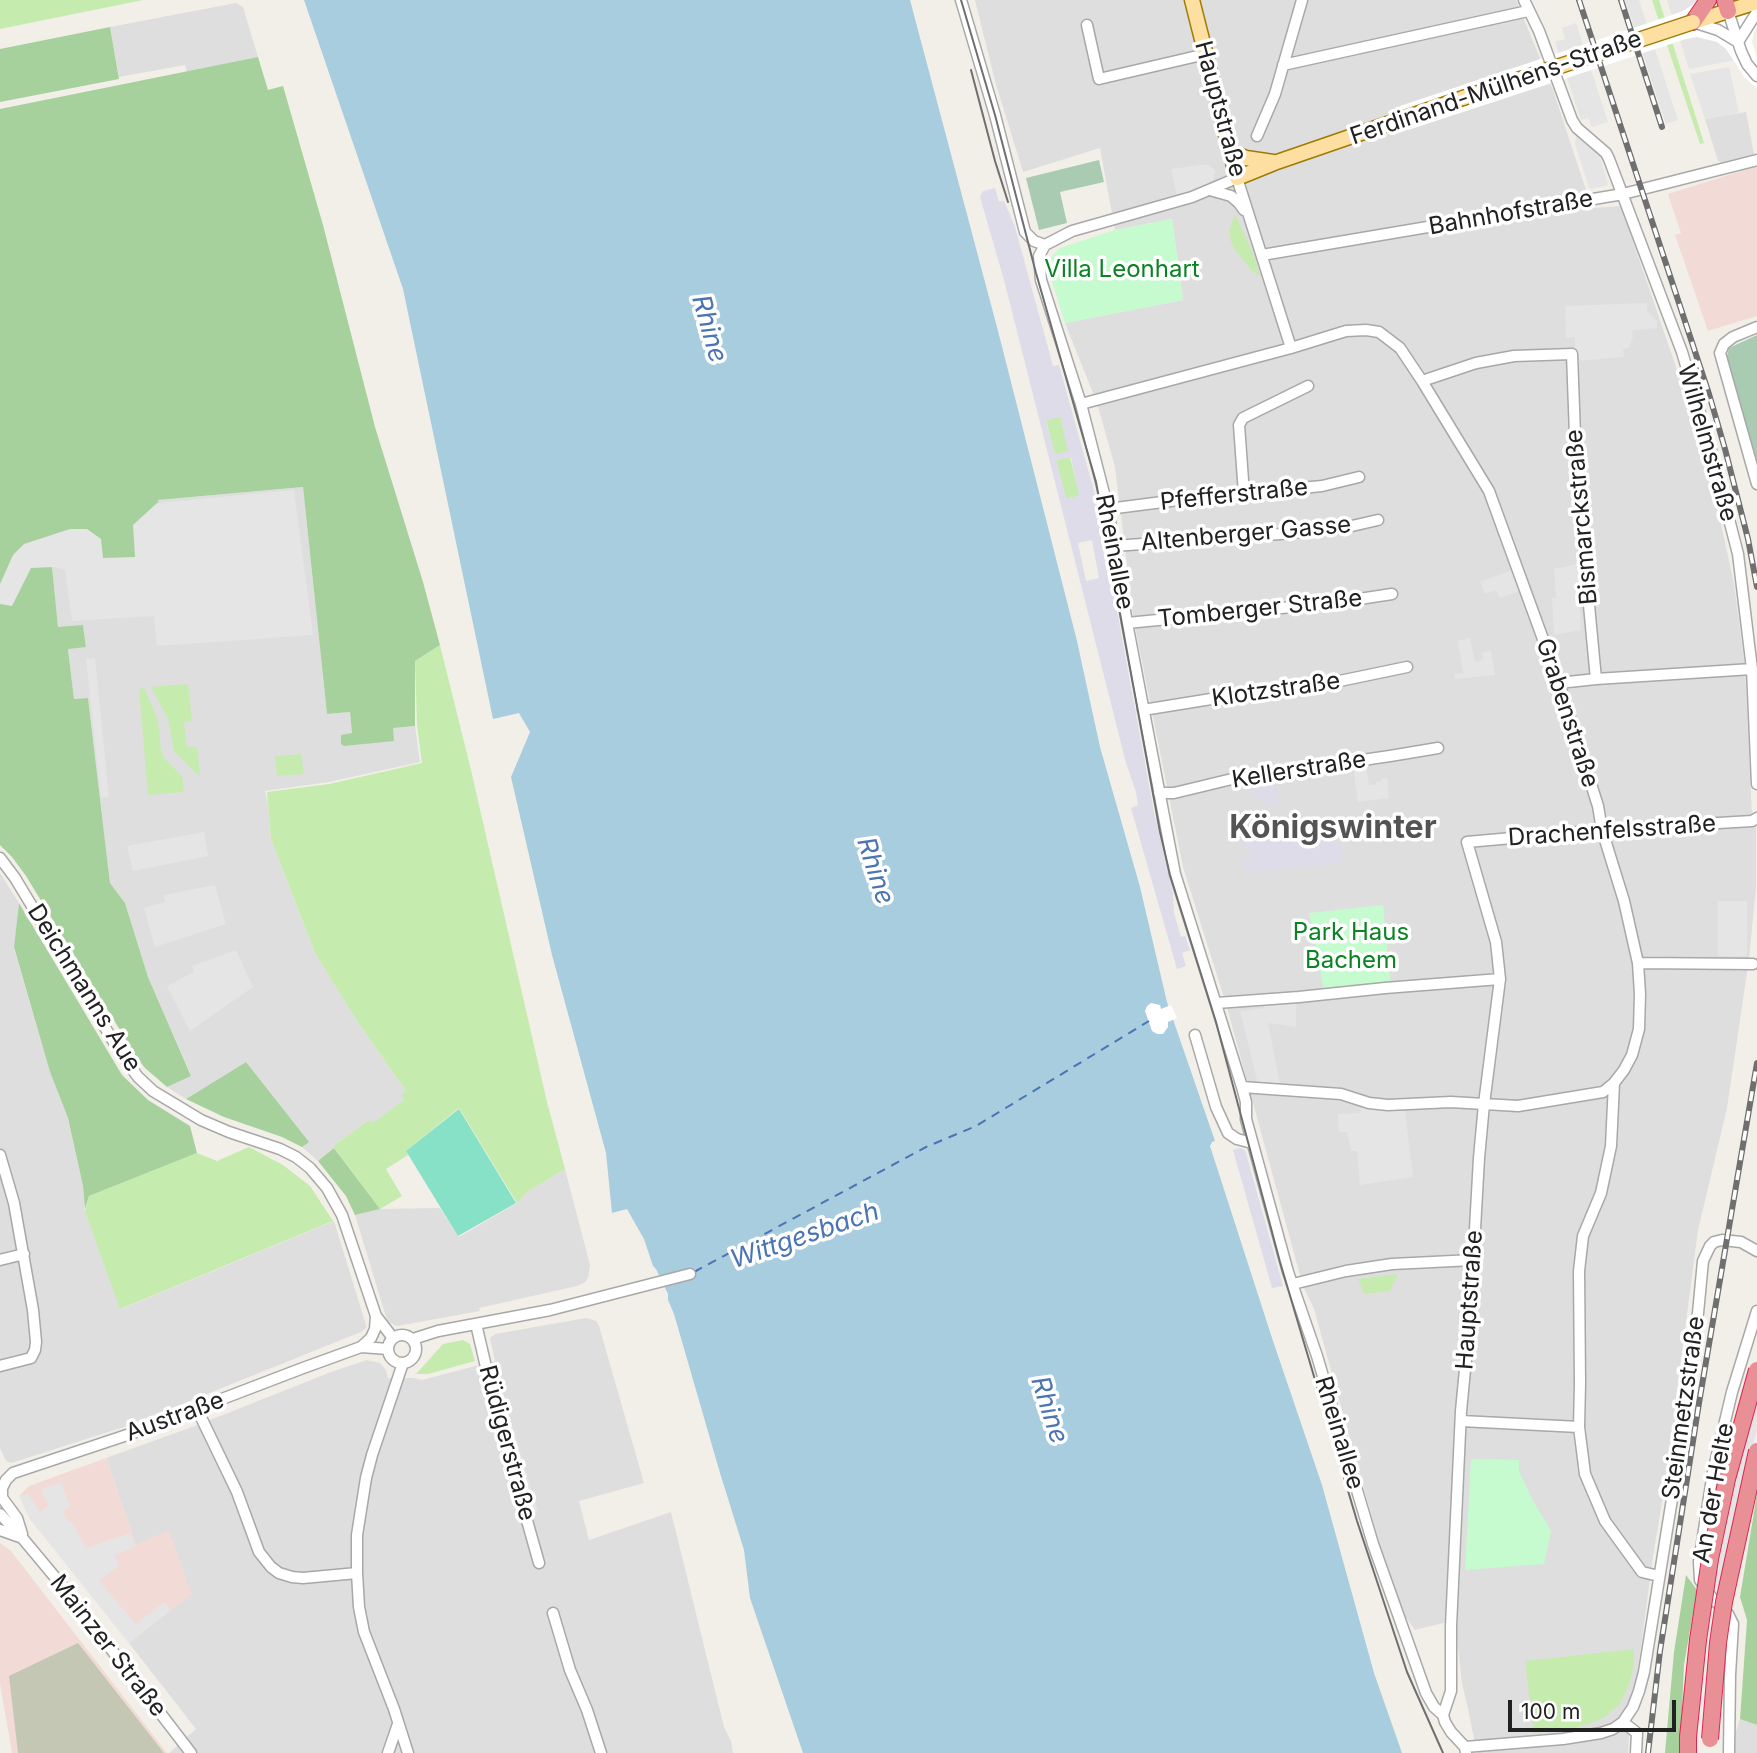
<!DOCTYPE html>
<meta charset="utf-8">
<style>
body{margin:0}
#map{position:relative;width:1757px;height:1753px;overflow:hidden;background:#f2efe8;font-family:Inter,sans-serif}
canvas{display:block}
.scale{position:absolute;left:1508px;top:1700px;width:168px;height:32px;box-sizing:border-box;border:4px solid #212121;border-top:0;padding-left:9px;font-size:21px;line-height:24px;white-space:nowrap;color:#212121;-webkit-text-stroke:5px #fff;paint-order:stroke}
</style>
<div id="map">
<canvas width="1757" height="1753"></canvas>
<div class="scale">100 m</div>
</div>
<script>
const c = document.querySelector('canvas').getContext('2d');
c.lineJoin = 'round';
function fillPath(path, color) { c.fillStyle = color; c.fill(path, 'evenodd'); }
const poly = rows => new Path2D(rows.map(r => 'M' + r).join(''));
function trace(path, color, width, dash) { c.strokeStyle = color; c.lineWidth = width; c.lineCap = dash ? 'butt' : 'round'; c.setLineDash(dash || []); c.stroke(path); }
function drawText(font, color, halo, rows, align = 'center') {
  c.font = font + ' Inter,sans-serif'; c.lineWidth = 7; c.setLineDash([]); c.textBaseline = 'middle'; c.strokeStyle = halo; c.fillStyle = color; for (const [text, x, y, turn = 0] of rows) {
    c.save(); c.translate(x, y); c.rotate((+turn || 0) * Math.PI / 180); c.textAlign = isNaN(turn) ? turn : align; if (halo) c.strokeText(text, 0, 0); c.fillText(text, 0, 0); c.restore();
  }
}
fillPath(poly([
 [975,0,1516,0,1553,90,1592,208,1621,206,1706,455,1734,584,1745,667,1752,816,1756,826,1756,887,1749,959,1727,1108,1698,1230,1678,1383,1675,1425,1653,1556,1629,1737,1628,1753,1477,1753,1468,1709,1462,1683,1455,1620,1415,1630,1396,1604,1314,1309,1303,1286,1226,1004,1183,867,1134,622,1115,467,1097,403,1065,323,1183,300,1172,219,1115,230,1100,148,1023,172,995,81],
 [236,3,243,7,258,57,187,72,185,65,119,77,110,27],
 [1746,112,1754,154,1722,162,1718,161,1705,119],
 [303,487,327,714,350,712,352,733,394,741,392,728,415,726,420,762,329,782,265,791,268,804,271,839,315,953,357,1021,406,1091,404,1100,373,1124,369,1120,333,1146,334,1148,318,1161,302,1147,308,1142,246,1062,186,1099,167,1087,191,1075,148,977,125,903,110,883,88,698,74,699,68,648,86,646,83,626,58,628,52,565,158,500],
 [0,873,19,903,14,948,50,1072,68,1118,83,1186,85,1212,121,1309,334,1221,366,1325,366,1328,361,1332,130,1425,11,1463,6,1461,0,1448],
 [565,1169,590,1265,588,1278,584,1283,577,1286,479,1308,480,1311,397,1326,390,1323,387,1320,355,1215,380,1209,440,1208,459,1237,517,1203,527,1192],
 [586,1318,596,1321,599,1326,644,1483,579,1501,589,1540,671,1512,724,1727,731,1741,733,1753,169,1753,196,1729,129,1643,171,1610,136,1545,106,1458,195,1426,331,1372,367,1360,380,1363,386,1370,388,1378,413,1378,422,1380,495,1361,490,1338,495,1334],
 [1740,1719,1757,1725,1757,1753,1734,1753,1734,1738]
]), '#dfdede');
fillPath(poly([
 [1757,166,1757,316,1708,331,1675,235,1681,233,1668,194],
 [106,1458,136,1544,169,1531,192,1594,129,1643,30,1519,19,1496,29,1486],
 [0,1543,11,1551,167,1753,12,1753,0,1684]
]), '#f2dbd7');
fillPath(poly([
 [78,1643,164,1753,18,1753,9,1676]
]), '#c4c7b3');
fillPath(poly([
 [0,0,143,0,0,29],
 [1652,0,1659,0,1704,143,1700,144],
 [1235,214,1254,256,1260,276,1252,271,1235,250,1231,242,1229,231],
 [1061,416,1069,451,1055,455,1046,420],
 [1070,457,1080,496,1066,499,1056,460],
 [440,645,471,770,547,1102,565,1169,527,1192,517,1203,459,1108,406,1151,408,1155,386,1169,402,1196,380,1209,333,1146,369,1120,373,1123,404,1100,401,1095,406,1091,357,1021,315,953,271,839,267,792,329,784,422,763,417,725,415,661],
 [188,684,192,721,184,722,187,747,197,747,200,777,174,751,168,719,151,687],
 [144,688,158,720,161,751,164,758,182,776,184,792,148,795,139,689],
 [301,754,304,774,277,776,275,756],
 [249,1147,283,1165,310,1186,333,1221,120,1309,85,1212,89,1196,197,1153,217,1161],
 [1398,1274,1390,1291,1364,1294,1358,1279],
 [463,1340,470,1344,475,1361,428,1374,416,1374,443,1344],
 [1634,1649,1634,1665,1629,1685,1619,1705,1605,1717,1587,1725,1563,1730,1534,1733,1525,1661]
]), '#c6ebae');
fillPath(poly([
 [110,27,119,79,0,102,0,49],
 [258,57,268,90,283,86,323,225,375,427,423,582,440,645,415,661,415,726,393,728,394,741,344,746,341,744,341,735,352,733,350,712,327,714,303,487,158,500,162,555,52,566,58,627,83,625,86,647,68,649,74,699,88,698,110,883,125,903,148,977,191,1076,167,1087,145,1068,137,1058,26,876,12,857,0,845,0,109],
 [19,903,122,1075,148,1100,190,1126,197,1153,89,1196,85,1209,83,1186,68,1118,50,1072,14,947],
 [246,1062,309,1142,302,1147,282,1137,224,1117,186,1099],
 [334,1148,380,1209,355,1215,346,1196,318,1161],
 [1757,1494,1757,1725,1740,1719,1747,1620,1740,1597],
 [1686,1575,1697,1590,1684,1665,1680,1753,1665,1753,1674,1652]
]), '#a6d19c');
fillPath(poly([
 [1099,160,1104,182,1060,192,1067,223,1039,230,1026,178],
 [1757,335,1757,462,1726,360,1729,348]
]), '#a9cbb1');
fillPath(poly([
 [1172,219,1183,300,1065,323,1047,266,1050,258,1060,248,1115,230],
 [1383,905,1391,985,1324,991,1309,913],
 [1471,1459,1519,1460,1519,1471,1533,1501,1551,1531,1544,1564,1465,1570]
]), '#c6fbd0');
fillPath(poly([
 [459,1109,516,1203,458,1236,406,1151]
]), '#86e1c7');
fillPath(poly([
 [1625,0,1639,0,1678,120,1666,124],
 [1667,0,1720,0,1736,60,1689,69],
 [1576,23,1608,122,1592,127,1588,118,1581,120,1555,42,1565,39,1562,28],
 [1729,67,1739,113,1705,119,1690,74],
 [1576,136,1600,156,1608,185,1592,189,1589,188,1575,144],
 [1207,164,1215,170,1213,180,1209,183,1208,188,1177,197,1171,169],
 [1647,303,1647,311,1657,321,1657,328,1632,330,1633,337,1629,348,1623,349,1624,357,1575,361,1575,337,1566,338,1565,306],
 [294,490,313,635,157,646,154,616,72,621,65,570,55,567,31,568,12,606,0,604,0,584,13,555,24,544,70,529,87,529,101,539,103,558,135,557,133,525,157,503],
 [1577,564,1581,630,1554,635,1552,598,1556,598,1554,569],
 [1512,570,1520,591,1500,598,1496,590,1485,594,1480,582],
 [1470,638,1475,662,1483,660,1482,652,1491,651,1495,675,1455,679,1455,674,1463,673,1458,641],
 [95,658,109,797,101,798,86,659],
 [1366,764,1369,785,1376,785,1376,782,1382,781,1382,778,1387,778,1389,798,1358,802,1353,766],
 [204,832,208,856,133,871,127,846],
 [215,885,226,924,155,947,144,908,165,902,164,895],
 [1718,901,1747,901,1747,956,1718,956],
 [236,950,253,987,190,1031,167,986,194,972,192,966],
 [1296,1001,1296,1027,1268,1023,1280,1084,1258,1084,1240,1011,1265,1008,1264,1003],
 [1361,1108,1405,1109,1413,1177,1360,1185,1357,1151,1351,1151,1347,1132,1339,1132,1338,1114,1361,1113],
 [495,1364,509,1416,538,1511,530,1513,489,1366],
 [1757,1382,1757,1430,1739,1494,1724,1567,1721,1590,1709,1581],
 [61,1482,70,1507,63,1511,68,1522,72,1522,86,1548,130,1533,136,1547,114,1555,119,1566,99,1581,136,1624,164,1602,171,1610,129,1643,30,1519,19,1496,28,1494,40,1512,48,1506,42,1489]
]), '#e5e5e5');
fillPath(poly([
 [995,188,999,202,1004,201,1015,227,1053,366,1059,365,1097,502,1154,812,1173,894,1174,913,1181,937,1185,936,1190,950,1182,953,1186,966,1177,969,1131,808,1138,805,1136,792,1126,763,1004,280,980,197,983,191],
 [1060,416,1068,451,1055,454,1046,421],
 [1071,457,1079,496,1066,498,1056,460],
 [1092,540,1099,578,1086,581,1078,543],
 [1274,773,1279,803,1264,804,1263,800,1257,801,1253,776],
 [1337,821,1337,839,1338,843,1341,843,1343,863,1244,872,1241,857,1250,855,1249,848,1245,848,1242,834,1263,829,1319,822,1320,827,1328,826,1328,823],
 [1239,1148,1244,1149,1246,1153,1283,1286,1272,1288,1233,1150]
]), '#dddce8');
fillPath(poly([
 [304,0,910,0,998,331,1077,641,1100,747,1140,887,1167,1002,1215,1141,1212,1142,1210,1146,1272,1338,1322,1485,1374,1673,1402,1753,803,1753,750,1598,744,1550,720,1473,674,1314,668,1300,668,1294,656,1269,653,1266,644,1239,627,1209,612,1213,606,1153,552,955,511,777,530,732,519,713,493,719,403,289]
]), '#a8cddf');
fillPath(poly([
 [1697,0,1757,0,1757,26,1754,32,1752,42,1757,57,1757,88,1745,78,1726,49,1717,42,1697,37,1686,39,1408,130,1400,106,1669,16,1683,11,1692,5],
 [1151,1003,1160,1005,1161,1009,1171,1005,1177,1018,1168,1022,1168,1027,1163,1034,1157,1034,1152,1031,1145,1011,1147,1006]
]), '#fff');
trace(poly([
 [694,1272,926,1147,976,1126,1149,1021]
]), '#4b74b4', 2, [9, 7]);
const minor = poly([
 [961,0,995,115,1025,232,1034,241,1045,245],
 [1524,0,1539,31,1572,120,1577,128,1606,153,1609,159,1682,352,1713,457,1738,554,1752,669,1757,784],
 [1728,11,1741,51,1747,64,1757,76],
 [1693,22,1718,30,1738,42],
 [1087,25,1099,79,1206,54],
 [1738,42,1757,12],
 [1283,65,1528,11],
 [1257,136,1275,94,1302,0],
 [1210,190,1231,196,1239,203,1244,210],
 [1045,245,1039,256,1041,280,1081,404,1108,509,1127,623,1175,874,1242,1087,1246,1102,1246,1119,1288,1272,1317,1356,1373,1544,1426,1693,1434,1707,1443,1715],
 [1045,245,1072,231,1192,197,1237,178,1291,348],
 [1262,255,1623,194,1757,160],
 [1757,327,1733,337,1724,344,1720,353,1757,484],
 [1422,381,1476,363,1514,356,1572,354,1575,435,1583,542,1596,679],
 [1081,404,1291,348,1346,331,1366,330,1379,332,1400,348,1422,381,1489,491,1559,683,1598,806,1602,830,1624,901,1638,963,1640,994,1639,1029,1632,1055,1624,1070,1614,1083,1603,1092,1518,1106,1451,1102,1388,1105,1369,1103,1341,1094,1242,1087],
 [1244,494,1239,425,1243,418,1308,386],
 [1108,509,1178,500,1322,486,1359,477],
 [1114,546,1280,534,1343,528,1378,520],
 [1127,623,1333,603,1392,594],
 [1559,683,1596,679,1752,669],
 [1143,710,1267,690,1330,683,1407,667],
 [1159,793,1174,793,1232,779,1390,756,1438,748],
 [0,858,15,878,121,1054,138,1077,153,1091,201,1120,229,1132,280,1149,296,1157,310,1168,327,1188,342,1215,376,1316,393,1338],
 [1638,963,1753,964],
 [1217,1003,1299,997,1385,988,1500,979],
 [1195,1035,1216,1107,1228,1133,1237,1139,1252,1143],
 [1614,1083,1611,1146,1601,1193,1583,1236,1579,1271,1580,1383,1579,1427,1585,1474,1605,1521,1642,1572,1659,1576],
 [0,1155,14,1203,33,1310,36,1342,35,1350,31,1358,0,1366],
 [0,1260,24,1254],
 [1293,1284,1346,1271,1392,1264,1473,1260],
 [476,1324,497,1414,539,1563],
 '388 1349a14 14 0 1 1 28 0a14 14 0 1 1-28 0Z',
 [413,1339,438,1331,550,1310,690,1274],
 [361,1347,371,1338,375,1329,376,1316],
 [403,1363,372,1455,366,1478,357,1535,357,1573,359,1607,364,1632,394,1709,408,1753],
 [197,1409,237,1492,259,1552,271,1567,279,1573,292,1577,303,1578,357,1573],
 [1461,1421,1579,1427],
 [0,1495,17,1518,22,1534],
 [2,1497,2,1488,6,1480,13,1473,133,1433,303,1368,361,1347,388,1349],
 [0,1514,24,1540,64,1588,191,1753],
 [0,1530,20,1537],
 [553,1613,570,1670,587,1710,601,1753],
 [1623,1722,1637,1733,1636,1753],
 [1465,1747,1563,1739,1601,1733,1613,1729,1623,1722,1633,1707,1639,1691,1644,1672,1677,1468,1698,1313,1703,1261,1710,1246,1714,1242,1722,1240,1741,1242,1757,1251],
 [388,1753,398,1724],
 [1466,1753,1465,1747,1451,1732,1445,1722,1443,1715,1451,1691,1451,1626,1461,1411,1470,1318,1479,1158,1484,1104,1500,979,1496,942,1467,842,1602,830,1752,821,1757,818],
 [1729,1753,1730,1675,1733,1624,1728,1614,1712,1598,1700,1580,1699,1562,1713,1472,1732,1392,1757,1311]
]);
const major = poly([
 [1192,0,1237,178,1274,163,1463,98],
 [1693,22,1757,2],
 [1230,151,1246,158,1273,162]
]);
const highway = poly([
 [1725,0,1728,11],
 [1693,22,1708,0],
 [1688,1753,1688,1737]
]);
trace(minor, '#a8a8a8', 13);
trace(major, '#9e7b00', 17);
trace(highway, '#de2652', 18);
trace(minor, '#fff', 10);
trace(major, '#fddfa1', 14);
trace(highway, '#e99097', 16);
trace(poly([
 [961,0,995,115,1036,273,1096,482,1160,832,1170,875,1216,1022,1280,1262,1357,1521,1407,1672,1443,1753],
 [971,70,995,161,1008,202]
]), '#6f6f6f', 2);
const rail = poly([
 [1579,0,1709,394,1725,449,1748,539,1757,587],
 [1621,0,1662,127],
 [1648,1753,1660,1651,1699,1403,1757,1063]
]);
trace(rail, '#6f6f6f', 6);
trace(rail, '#fff', 3.5, [10]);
const majorBridge = poly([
 [1463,98,1693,22]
]);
const highwayBridge = poly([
 [1688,1737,1698,1640,1710,1559,1727,1479,1757,1370],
 [1710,1739,1718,1643,1724,1602,1757,1451]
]);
trace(majorBridge, '#9e7b00', 17, []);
trace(highwayBridge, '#de2652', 18, []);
trace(majorBridge, '#fddfa1', 14);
trace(highwayBridge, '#e99097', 16);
drawText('24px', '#212121', '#fff', [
 ["Ferdinand-Mülhens-Straße",1496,88,-19],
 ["Hauptstraße",1220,109,75],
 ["Bahnhofstraße",1511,213,-10],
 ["Wilhelmstraße",1707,443,74],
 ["Pfefferstraße",1234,495,-6],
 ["Bismarckstraße",1582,517,-95],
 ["Altenberger Gasse",1246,534,-5],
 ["Rheinallee",1114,552,79],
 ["Tomberger Straße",1260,609,-6],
 ["Klotzstraße",1276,690,-8],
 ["Grabenstraße",1567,713,72],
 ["Kellerstraße",1299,770,-9],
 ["Drachenfelsstraße",1612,831,-4],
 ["Deichmanns Aue",84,988,58],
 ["Hauptstraße",1470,1300,-86],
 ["Steinmetzstraße",1684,1408,-82],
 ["Austraße",175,1417,-20],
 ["Rheinallee",1339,1433,73],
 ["Rüdigerstraße",507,1443,75],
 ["An der Helte",1714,1493,-80],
 ["Mainzer Straße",108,1646,52]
]);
drawText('24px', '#0a8422', '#fff', [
 ["Villa Leonhart",1122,270],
 ["Park Haus",1351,933],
 ["Bachem",1351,961]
]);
drawText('italic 26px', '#4b74b4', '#fff', [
 ["Rhine",709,329,74],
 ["Rhine",875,871,72],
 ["Wittgesbach",805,1236,-19],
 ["Rhine",1049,1410,72]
]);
drawText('bold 32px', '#545454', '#fff', [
 ["Königswinter",1333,828]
]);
</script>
